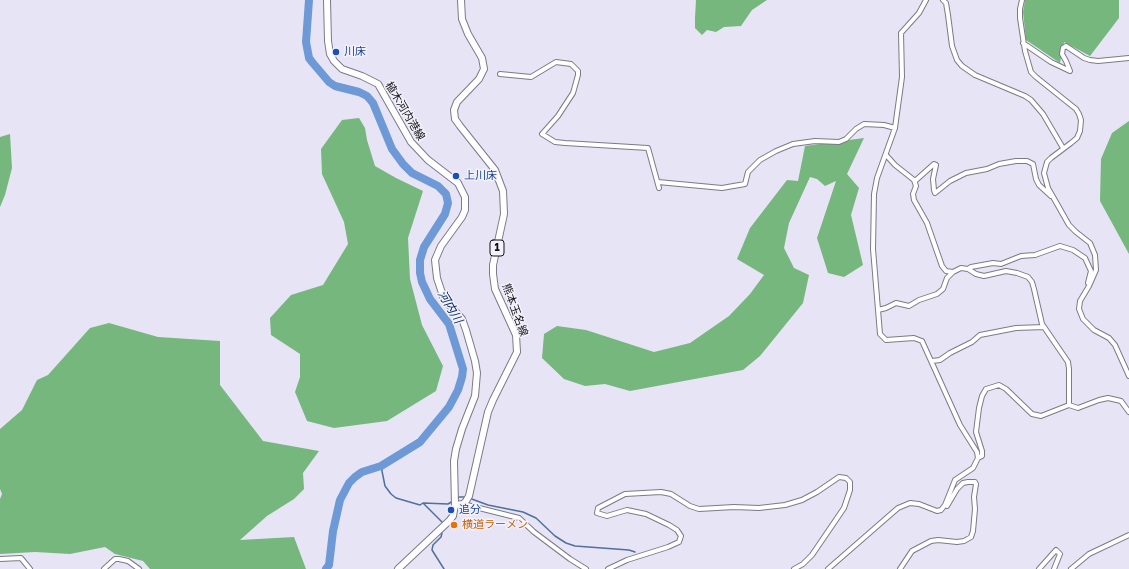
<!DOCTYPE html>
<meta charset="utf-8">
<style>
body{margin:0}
canvas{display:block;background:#e6e4f5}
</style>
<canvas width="1129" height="569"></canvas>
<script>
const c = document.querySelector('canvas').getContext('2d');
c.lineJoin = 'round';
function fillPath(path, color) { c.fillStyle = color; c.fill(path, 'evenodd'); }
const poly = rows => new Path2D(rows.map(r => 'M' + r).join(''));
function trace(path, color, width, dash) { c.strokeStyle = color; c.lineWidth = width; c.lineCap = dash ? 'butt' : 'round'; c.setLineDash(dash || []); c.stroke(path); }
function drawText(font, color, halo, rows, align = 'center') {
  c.font = font + ' "Golos Text","Noto Sans JP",sans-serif'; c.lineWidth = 3; c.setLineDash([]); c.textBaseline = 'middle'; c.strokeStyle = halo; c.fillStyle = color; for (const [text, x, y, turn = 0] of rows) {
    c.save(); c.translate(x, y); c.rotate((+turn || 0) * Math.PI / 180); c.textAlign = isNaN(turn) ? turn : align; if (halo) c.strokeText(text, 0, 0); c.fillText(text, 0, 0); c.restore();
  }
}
fillPath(poly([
 [696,0,767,0,752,10,741,26,724,27,716,32,707,30,702,35,695,28,695,18],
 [1025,0,1119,0,1119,18,1090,56,1064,42,1060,63,1026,40,1023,12],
 [359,118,365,128,367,140,375,166,396,178,423,191,408,238,410,279,422,325,443,366,436,391,387,421,334,428,307,421,295,392,300,377,300,354,271,335,270,318,291,295,323,285,348,244,344,222,322,174,321,149,342,120],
 [1129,121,1129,254,1100,201,1101,159,1112,133],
 [10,134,12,168,5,195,0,207,0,137],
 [864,138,847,174,859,188,851,215,863,265,844,277,828,273,817,238,836,181,825,186,817,179,810,177,789,223,784,248,794,268,809,275,803,303,760,356,743,370,630,391,605,384,585,386,564,379,542,358,544,334,557,326,586,330,654,352,690,343,729,316,750,294,764,275,737,259,750,228,787,180,798,181,805,146],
 [109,323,158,337,220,341,220,385,263,441,319,451,303,473,304,489,294,499,267,516,240,540,294,537,306,569,150,569,143,561,115,554,105,547,70,554,35,552,0,554,0,499,2,494,0,489,0,429,22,410,37,380,48,375,90,328]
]), '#76b77e');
trace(poly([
 [381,466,385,486,391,494,396,498,420,505,423,503,448,504,453,501],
 [469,498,488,505,523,512,536,518,555,536,566,543,575,546,629,550,635,552],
 [456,499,459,497,465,497],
 [423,503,442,522],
 [442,533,441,537,433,545,432,550,444,569]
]), '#51709d', 1.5);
trace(poly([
 [309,0,306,42,309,58,312,62,329,82,335,86,359,92,367,96,373,103,392,149,403,164,412,173,438,186,446,194,448,203,445,214,424,247,420,260,420,273,422,282,430,299,449,324,463,369,462,377,458,390,449,407,420,442,381,466,362,472,355,477,349,483,340,500,333,531,329,565,326,569]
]), '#6d99d7', 8);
const street = poly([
 [926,0,919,13,901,33,902,77,895,128,877,178,874,194,873,249,880,334,886,340,914,338,922,341,960,425,977,452,978,458],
 [943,0,946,3,948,15,952,46,957,60,962,66,975,75,1025,96,1031,100,1043,114,1063,148],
 [1022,0,1020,9,1020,18,1025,51,1031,72,1036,77,1076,109,1079,114,1081,120,1080,131,1077,138,1071,143,1051,158,1047,162,1044,173,1048,188,1069,225,1076,232,1090,243,1095,255,1096,270,1089,286,1080,301,1079,309,1083,319,1094,330,1109,338,1115,345,1129,376],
 [1023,43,1051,62,1070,71,1066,61,1062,54,1063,48,1066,46,1084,58,1090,60,1098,61,1129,58],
 [500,74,531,77,556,62,571,64,578,71,578,75,573,93,558,116,542,134,555,142,565,143,648,148,659,188],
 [886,155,895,165,914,180,916,186,913,194,914,200,927,223,942,266,946,271,953,272],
 [915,181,934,164,936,165,933,179,934,190,935,193,950,181,966,173,987,169,999,164,1016,161,1027,161,1033,164,1036,179,1039,185,1051,196],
 [658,182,722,188,745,184,748,172,760,160,776,151,793,144,815,141,839,142,846,139,856,129,864,124,884,125,895,128],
 [968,269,971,267,993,263,1001,264,1021,256,1035,255,1060,246,1073,250,1085,258,1091,271,1088,283],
 [878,310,886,308,896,303,909,306,919,300,937,294,943,289,947,278,953,272,961,268,968,269,976,274,984,276,1006,271,1017,273,1028,277,1032,282,1034,289,1042,324,1068,362,1069,369,1069,405],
 [932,361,940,360,950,353,972,342,980,335,1016,328,1044,327],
 [463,504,519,518,534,532,570,559,586,569],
 [0,559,21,558,30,569],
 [104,569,115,559,119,559,128,561,139,569],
 [608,569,627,560,668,547,679,542,681,536,677,530,669,525,646,514,627,510,607,516,597,513,598,508,625,494,661,492,671,494,690,506,699,509,734,507,759,508,785,505,802,500,817,492,839,477,846,478,850,482,850,490,844,508,812,555,803,564,794,569],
 [828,569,898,508,910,503,919,504,937,511,941,510,945,505,955,480,973,468,978,458,982,456,982,451,976,432,979,408,982,396,986,389,999,385,1006,389,1032,414,1041,416,1069,405,1078,408,1099,400,1108,398,1121,401,1129,412],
 [900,569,912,551,931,541,938,540,957,542,964,541,971,537,973,531,975,509,974,497,976,484,975,482,968,482,963,483,957,489,947,506,945,505],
 [1039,569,1056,550,1060,554,1054,569],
 [1071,569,1089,554,1129,535]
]);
const secondary = poly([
 [327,0,328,41,330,54,334,61,342,69,362,76,378,84,411,142,428,160,458,183,465,197,465,210,462,217,441,246,435,260,437,278,444,299,462,319,466,330,475,361,477,373,475,396,462,429,456,449,454,461,455,505]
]);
const primary = poly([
 [398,569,449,521,453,516,455,505,463,504,466,501,469,496,488,412,493,400,517,352,516,335,495,289,493,274,493,265,504,214,503,191,495,170,460,126,455,119,454,110,457,102,479,79,484,69,482,58,468,34,462,19,461,0]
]);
trace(street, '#7c7a89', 6);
trace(secondary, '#7c7a89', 8);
trace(primary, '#7c7a89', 8);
trace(street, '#fff', 4);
trace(secondary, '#fff', 6);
trace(primary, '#fff', 6);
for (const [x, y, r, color] of [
 [336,52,4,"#1a4fb4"],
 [456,176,4,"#1a4fb4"],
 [451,510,4,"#1a4fb4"],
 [454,525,4,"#e8710a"]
]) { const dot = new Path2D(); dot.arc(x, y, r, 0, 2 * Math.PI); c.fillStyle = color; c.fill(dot); trace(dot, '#f3f2fc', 1.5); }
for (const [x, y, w] of [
 [497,248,14]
]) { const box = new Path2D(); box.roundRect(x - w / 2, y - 8, w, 16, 3); c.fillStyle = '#f3f2fc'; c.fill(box); trace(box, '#111116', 1); }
drawText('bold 10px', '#111116', null, [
 ["1",497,248]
]);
drawText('11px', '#164399', '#f3f2fc', [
 ["川床",344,52],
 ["上川床",464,176],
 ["追分",459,510]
], 'left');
drawText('11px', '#111116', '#f3f2fc', [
 ["植木河内港線",405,111,59],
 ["熊本玉名線",515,310,70]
]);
drawText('11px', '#c56008', '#f3f2fc', [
 ["横道ラーメン",462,525]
], 'left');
drawText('italic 12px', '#00265e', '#f3f2fc', [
 ["河内川",450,307,59]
]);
</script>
